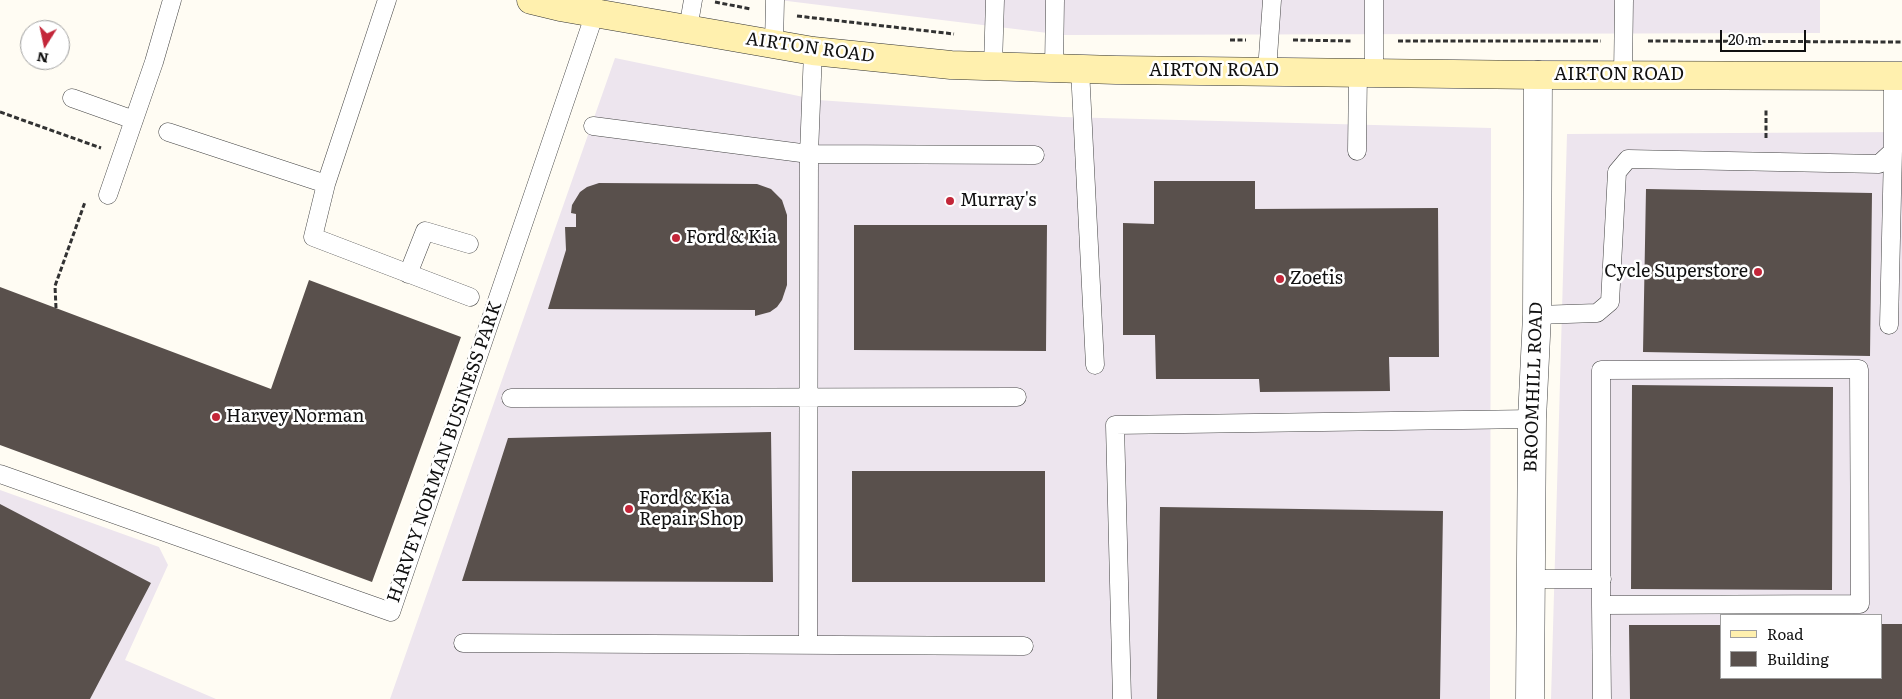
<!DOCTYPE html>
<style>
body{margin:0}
#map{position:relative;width:1902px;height:699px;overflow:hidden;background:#fffcf3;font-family:Literata,serif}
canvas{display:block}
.legend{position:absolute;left:1720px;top:614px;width:162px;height:65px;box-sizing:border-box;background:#fff;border:1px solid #9f9f9f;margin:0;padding:6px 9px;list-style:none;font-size:15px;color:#101010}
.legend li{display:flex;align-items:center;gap:10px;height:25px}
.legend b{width:25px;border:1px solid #9f9f9f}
.north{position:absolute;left:20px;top:20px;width:50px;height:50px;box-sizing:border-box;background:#fff;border:1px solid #9f9f9f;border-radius:50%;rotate:190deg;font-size:14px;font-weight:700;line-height:20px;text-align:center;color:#101010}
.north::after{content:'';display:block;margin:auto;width:18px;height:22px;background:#c32639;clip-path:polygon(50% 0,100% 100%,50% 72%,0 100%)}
.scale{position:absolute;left:1720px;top:30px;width:86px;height:22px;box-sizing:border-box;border:2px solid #101010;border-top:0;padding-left:6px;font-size:15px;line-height:18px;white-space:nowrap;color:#101010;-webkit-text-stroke:4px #fff;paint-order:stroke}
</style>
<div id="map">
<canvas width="1902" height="699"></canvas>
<ul class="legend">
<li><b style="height:6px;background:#fff0ae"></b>Road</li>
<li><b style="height:14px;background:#59504c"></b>Building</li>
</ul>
<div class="north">N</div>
<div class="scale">20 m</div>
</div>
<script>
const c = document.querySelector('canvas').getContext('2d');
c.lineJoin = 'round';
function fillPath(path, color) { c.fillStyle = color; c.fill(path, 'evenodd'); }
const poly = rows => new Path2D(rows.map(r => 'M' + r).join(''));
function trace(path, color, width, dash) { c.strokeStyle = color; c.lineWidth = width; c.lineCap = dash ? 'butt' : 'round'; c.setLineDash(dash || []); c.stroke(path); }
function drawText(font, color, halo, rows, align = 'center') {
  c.font = font + ' Literata,serif'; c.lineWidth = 5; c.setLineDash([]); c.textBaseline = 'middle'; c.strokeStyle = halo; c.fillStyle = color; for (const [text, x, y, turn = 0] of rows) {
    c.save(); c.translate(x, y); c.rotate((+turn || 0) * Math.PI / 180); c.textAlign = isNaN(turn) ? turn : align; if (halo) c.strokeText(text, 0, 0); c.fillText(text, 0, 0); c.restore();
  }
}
fillPath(poly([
 [779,0,1820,0,1820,33,1064,35],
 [615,58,818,100,1063,117,1491,128,1490,699,390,699],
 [1902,132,1902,699,1551,699,1567,134],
 [1721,615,1881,615,1881,678,1721,678],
 [0,490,159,547,168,565,125,660,216,699,0,699]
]), '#ede5ee');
fillPath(poly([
 [1154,181,1255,181,1255,209,1438,208,1439,357,1389,357,1390,391,1260,392,1259,379,1156,379,1155,335,1123,335,1123,223,1154,224],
 [599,183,757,184,771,189,782,200,787,215,787,285,782,300,777,307,770,312,755,316,755,310,548,309,566,250,565,227,576,227,576,214,571,213,572,205,580,192,587,187],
 [1646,189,1872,193,1870,356,1643,352],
 [854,225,1047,225,1046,351,854,350],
 [309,280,461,337,372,582,0,445,0,287,271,389],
 [1632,385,1833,387,1832,590,1631,589],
 [771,432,773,582,462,581,508,438],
 [852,471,1045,471,1045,582,852,582],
 [0,504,151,583,90,699,0,699],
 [1160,507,1443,511,1440,699,1157,699],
 [1881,624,1902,624,1902,699,1630,699,1629,625,1721,625,1721,678,1881,678]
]), '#59504c');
const lane = poly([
 [688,29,693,0],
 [774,44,775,0],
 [993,66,995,0],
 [1054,68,1055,0],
 [1080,69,1095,365],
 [1267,71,1272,0],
 [1374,72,1374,0],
 [1623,75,1624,0],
 [72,98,134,120],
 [593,126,809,154,1035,155],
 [168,132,326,184,387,0],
 [1357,151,1358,72],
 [326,184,313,237,470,297],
 [108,195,154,62,172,0],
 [408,274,425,231,469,244],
 [1537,315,1597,313,1610,302,1617,172,1628,159,1879,164,1893,151,1893,76],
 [1889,325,1893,151],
 [511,398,1017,397],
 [0,474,391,612,595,13],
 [1531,579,1602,579],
 [1601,605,1860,604,1859,369,1601,370,1601,605,1602,699],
 [463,643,1024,646],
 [808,645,809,154,813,51],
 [1122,699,1115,425,1532,419]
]);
const street = poly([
 [1530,699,1532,419,1537,315,1538,75]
]);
const secondary = poly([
 [531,0,560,7,813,51,951,65,1116,70,1538,75,1902,76]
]);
trace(lane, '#434343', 19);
trace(street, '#434343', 29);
trace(secondary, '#323232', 29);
trace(poly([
 [715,2,751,9],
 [797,16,954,34],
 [1230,40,1246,40],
 [1293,40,1351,41],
 [1398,41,1601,41],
 [1648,41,1902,42],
 [0,112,101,148],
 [1766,138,1766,110],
 [56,308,55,286,85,202]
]), '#323232', 3, [5, 2.5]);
trace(lane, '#fff', 18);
trace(street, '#fff', 28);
trace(secondary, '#fff0ae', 28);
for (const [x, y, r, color] of [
 [950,201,5,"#c32639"],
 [676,238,5,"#c32639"],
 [1758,272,5,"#c32639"],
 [1280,279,5,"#c32639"],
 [216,417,5,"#c32639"],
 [629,509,5,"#c32639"]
]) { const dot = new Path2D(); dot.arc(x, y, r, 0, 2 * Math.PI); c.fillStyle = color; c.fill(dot); trace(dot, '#fff', 2); }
drawText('18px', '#101010', '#fff', [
 ["AIRTON ROAD",810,48,8],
 ["AIRTON ROAD",1214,71],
 ["AIRTON ROAD",1619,75],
 ["BROOMHILL ROAD",1534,387,-88],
 ["HARVEY NORMAN BUSINESS PARK",445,452,-71]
]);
drawText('18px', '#101010', '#fff', [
 ["Murray's",960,201],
 ["Ford & Kia",686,238],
 ["Cycle Superstore",1748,272,"right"],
 ["Zoetis",1290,279],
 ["Harvey Norman",226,417],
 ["Ford & Kia",639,499],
 ["Repair Shop",639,520]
], 'left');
</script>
